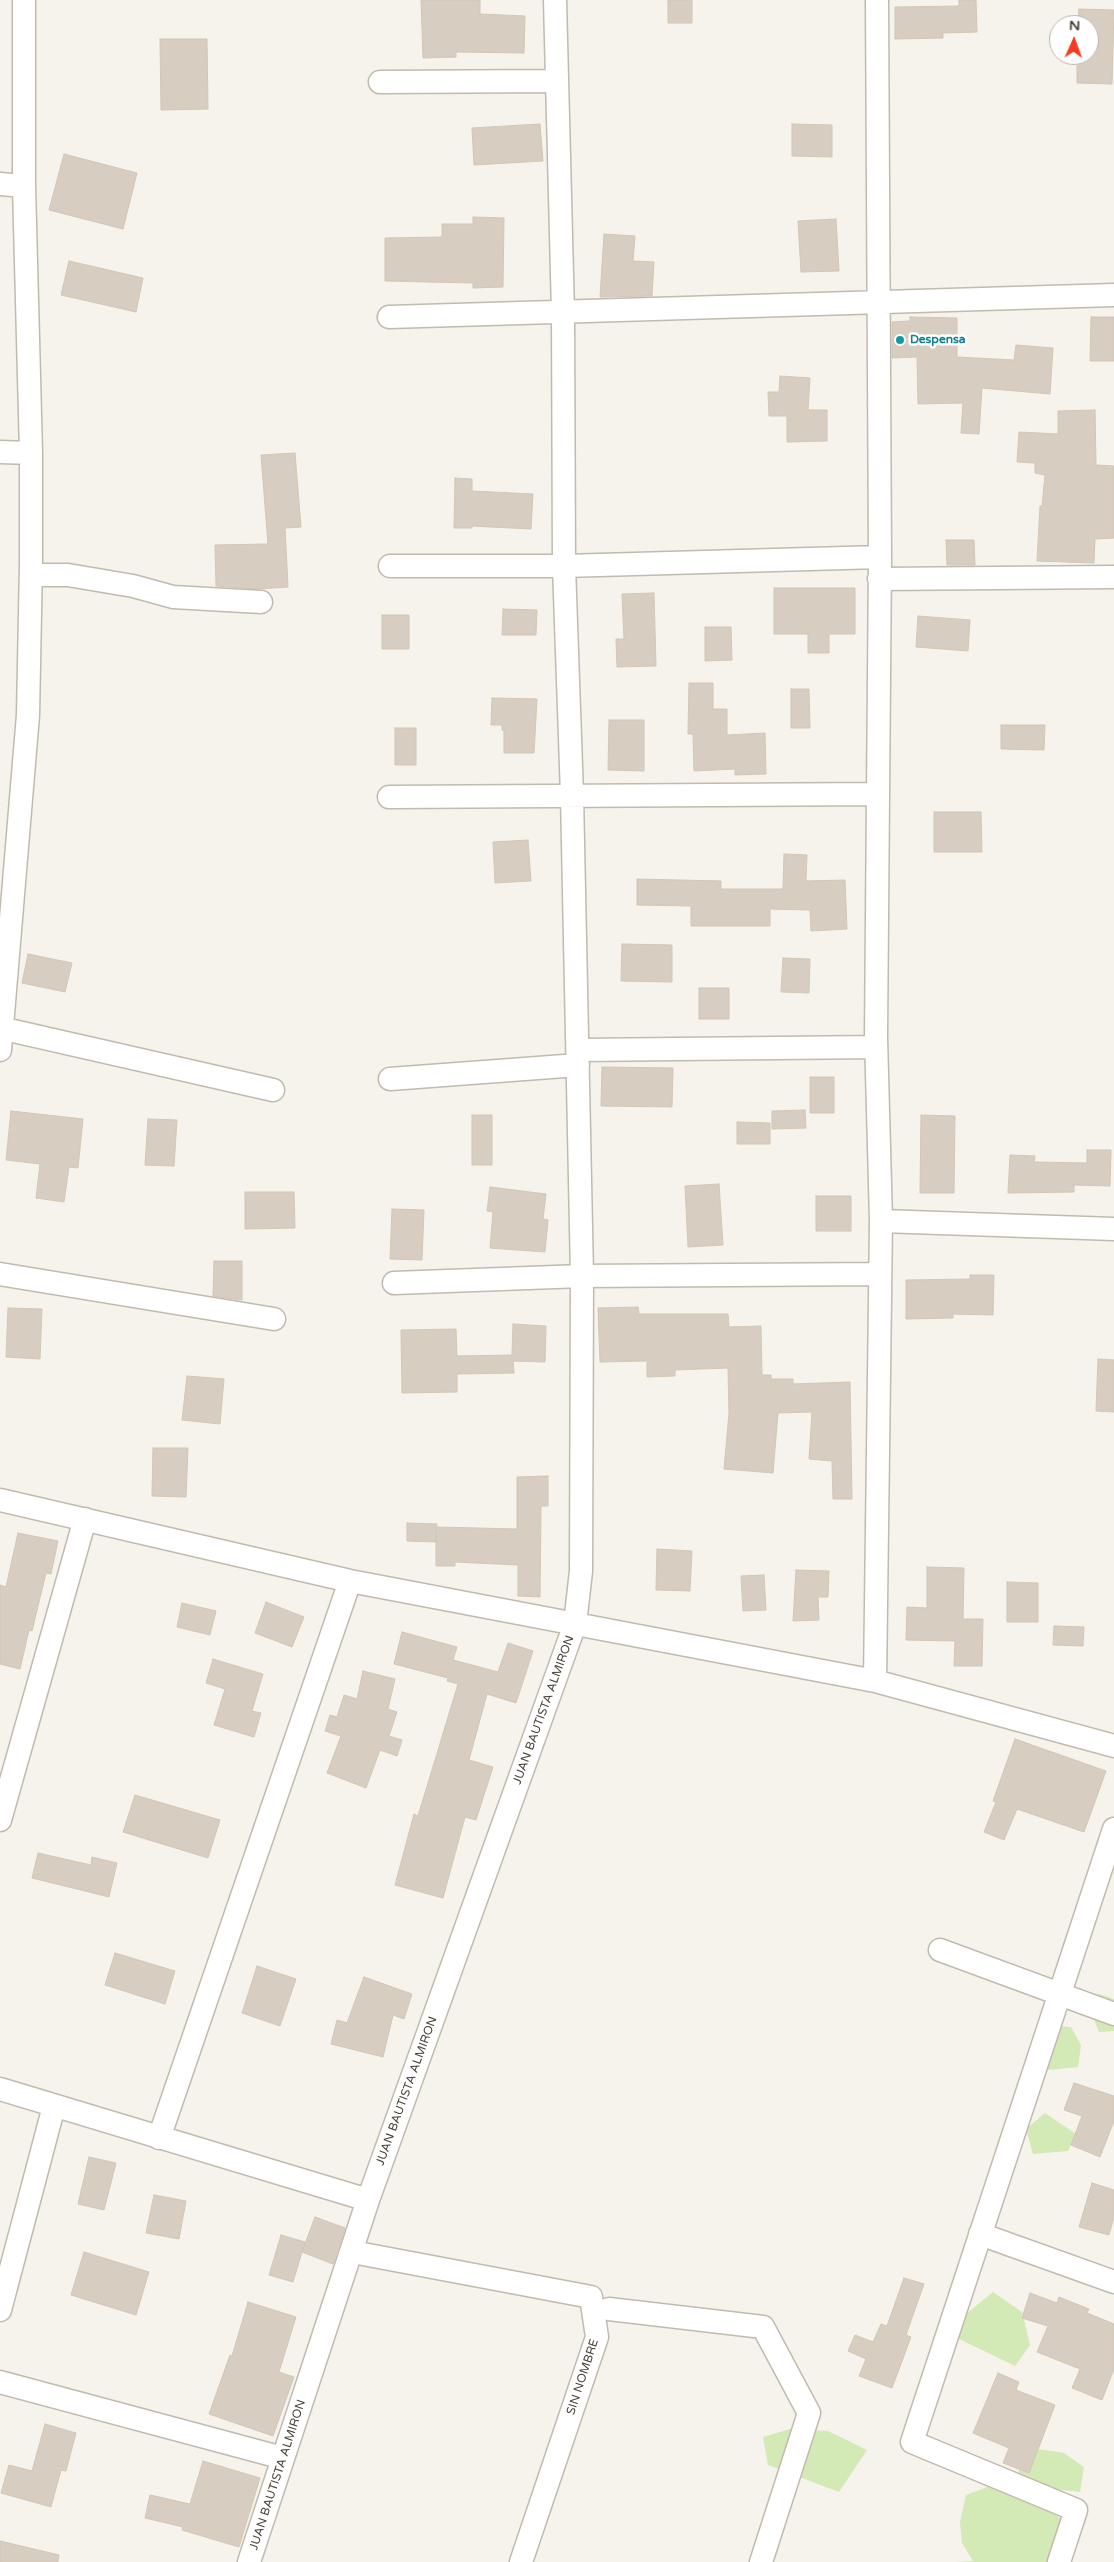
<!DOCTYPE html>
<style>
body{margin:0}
#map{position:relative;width:1114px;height:2562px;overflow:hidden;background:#f6f2ec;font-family:"Varela Round",sans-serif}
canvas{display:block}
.north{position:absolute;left:1049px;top:15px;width:50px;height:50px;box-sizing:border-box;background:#fff;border:1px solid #b7b4b0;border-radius:50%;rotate:2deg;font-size:14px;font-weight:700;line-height:20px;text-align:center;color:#4a4339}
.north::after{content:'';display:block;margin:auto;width:18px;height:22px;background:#f73b21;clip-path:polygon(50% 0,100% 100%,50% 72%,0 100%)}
</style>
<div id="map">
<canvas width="1114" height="2562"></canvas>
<div class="north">N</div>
</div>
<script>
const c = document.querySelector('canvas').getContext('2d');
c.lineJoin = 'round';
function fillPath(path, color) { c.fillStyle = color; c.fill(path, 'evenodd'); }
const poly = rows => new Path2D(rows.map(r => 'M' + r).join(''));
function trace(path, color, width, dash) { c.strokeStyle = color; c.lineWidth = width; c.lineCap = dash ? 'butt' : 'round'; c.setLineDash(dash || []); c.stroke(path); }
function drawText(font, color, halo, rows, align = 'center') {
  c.font = font + ' "Varela Round",sans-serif'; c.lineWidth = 5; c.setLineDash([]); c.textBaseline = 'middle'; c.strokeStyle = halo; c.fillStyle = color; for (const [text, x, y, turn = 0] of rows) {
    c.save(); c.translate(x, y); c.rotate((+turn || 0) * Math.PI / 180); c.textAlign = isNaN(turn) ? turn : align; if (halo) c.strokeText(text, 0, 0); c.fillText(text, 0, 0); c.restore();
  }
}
fillPath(poly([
 [1099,1994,1114,1999,1114,2031,1099,2032,1086,1999],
 [1042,2025,1071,2027,1081,2045,1078,2067,1048,2070,1035,2054],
 [1045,2113,1076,2134,1068,2151,1033,2154,1026,2129],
 [993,2292,1022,2312,1030,2345,1015,2366,953,2336,960,2319],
 [790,2429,828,2431,867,2450,839,2492,768,2465,763,2437],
 [1025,2447,1064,2453,1084,2467,1080,2492,1034,2487,1018,2474],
 [998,2483,1022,2494,1062,2519,1068,2562,957,2562,973,2561,962,2543,960,2522,966,2495]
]), '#d3e9b6');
const building = poly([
 [421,0,480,0,480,14,525,16,524,53,456,52,456,57,423,58,421,0],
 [668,0,692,0,692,23,668,23,668,0],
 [959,0,976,0,977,32,943,33,943,38,895,39,895,7,959,6,959,0],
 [1079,9,1114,10,1112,84,1077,83,1077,55,1089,55,1089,25,1078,25,1079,9],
 [160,39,207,39,208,109,161,110,160,39],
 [540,124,543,161,474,165,472,128,540,124],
 [792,124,832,125,832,157,792,156,792,124],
 [64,154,137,173,123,229,49,210,64,154],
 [473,217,504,218,503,287,473,288,473,283,385,281,385,238,442,237,442,224,473,224,473,217],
 [836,219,839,271,801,272,798,221,836,219],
 [604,234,635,236,633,261,654,262,652,296,600,297,604,234],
 [69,261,143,278,136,312,61,295,69,261],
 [910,317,957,318,957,357,1014,360,1016,345,1053,348,1050,394,982,388,979,434,961,433,963,403,918,404,917,357,892,358,892,322,910,321,910,317],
 [1091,317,1114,317,1114,361,1090,361,1091,317],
 [780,376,810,378,808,410,827,410,827,441,787,442,787,416,769,416,768,392,779,392,780,376],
 [1095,410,1096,465,1114,466,1114,538,1095,539,1094,563,1037,561,1040,506,1042,506,1045,475,1035,473,1035,463,1017,462,1019,432,1058,434,1058,411,1095,410],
 [295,453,301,527,285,528,288,587,257,589,216,586,215,545,268,544,261,455,295,453],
 [455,478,472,479,472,491,533,494,531,529,472,526,472,528,454,528,455,478],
 [946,540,974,540,975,565,947,565,946,540],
 [774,588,855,588,855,634,829,634,829,653,808,653,808,634,774,634,774,588],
 [654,593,656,666,617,667,616,639,624,639,622,594,654,593],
 [503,609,537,610,536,635,502,635,503,609],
 [382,615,409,615,409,649,382,649,382,615],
 [918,616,970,620,968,651,916,647,918,616],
 [705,627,731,627,732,660,705,661,705,627],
 [689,683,713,683,713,709,727,709,727,735,765,733,766,774,735,775,735,769,694,771,693,734,688,734,689,683],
 [791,689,809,689,810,728,791,728,791,689],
 [492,698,537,699,534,753,504,753,504,730,502,730,502,725,491,725,492,698],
 [609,720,644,720,644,771,608,770,609,720],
 [1001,725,1045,725,1044,750,1001,749,1001,725],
 [395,728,416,728,416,765,395,765,395,728],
 [934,812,981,812,982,852,934,852,934,812],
 [528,840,531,881,495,883,493,842,528,840],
 [784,854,807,855,806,881,845,880,847,929,811,931,810,910,770,909,770,926,691,926,691,906,637,905,637,879,721,881,721,889,783,889,784,854],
 [622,944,672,945,672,982,621,981,622,944],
 [28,954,72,963,65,992,22,983,28,954],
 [783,958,810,959,809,993,781,992,783,958],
 [699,988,729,988,729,1019,699,1019,699,988],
 [602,1067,673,1068,672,1107,601,1106,602,1067],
 [810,1077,834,1077,834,1113,810,1113,810,1077],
 [805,1110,806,1128,772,1129,772,1111,805,1110],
 [11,1111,83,1119,78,1168,69,1167,64,1202,36,1198,40,1164,6,1160,11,1111],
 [472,1115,492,1115,492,1165,472,1165,472,1115],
 [921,1115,955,1116,954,1193,920,1193,921,1115],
 [148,1119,177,1120,174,1166,145,1165,148,1119],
 [737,1122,770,1123,770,1144,737,1144,737,1122],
 [1087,1150,1111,1150,1110,1186,1074,1185,1074,1192,1008,1193,1010,1155,1035,1156,1034,1162,1087,1163,1087,1150],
 [719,1184,723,1245,688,1247,685,1186,719,1184],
 [490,1187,546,1194,543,1219,548,1220,545,1252,490,1248,493,1212,487,1211,490,1187],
 [245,1192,294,1192,295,1228,245,1229,245,1192],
 [816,1196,851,1196,851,1231,816,1231,816,1196],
 [392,1209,424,1210,422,1260,390,1259,392,1209],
 [214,1261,242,1261,242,1300,213,1296,214,1261],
 [970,1275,994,1275,993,1315,953,1314,953,1318,906,1319,906,1280,970,1279,970,1275],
 [638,1307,639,1314,728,1314,729,1327,761,1326,762,1375,771,1375,771,1379,793,1379,793,1384,850,1382,852,1499,833,1499,832,1461,809,1459,812,1412,778,1413,773,1473,724,1469,729,1413,728,1368,675,1370,675,1376,647,1377,647,1361,600,1362,598,1308,638,1307],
 [8,1308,42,1309,40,1359,6,1357,8,1308],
 [513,1324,546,1326,545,1362,513,1361,514,1373,457,1374,457,1392,402,1393,401,1330,456,1329,457,1356,512,1355,513,1324],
 [1098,1359,1114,1360,1114,1412,1096,1411,1098,1359],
 [187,1376,224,1379,220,1424,182,1420,187,1376],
 [153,1448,188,1448,186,1497,152,1496,153,1448],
 [548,1476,548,1506,541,1506,540,1597,518,1596,518,1565,455,1562,455,1566,436,1566,436,1527,517,1529,517,1477,548,1476],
 [407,1523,437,1524,436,1542,407,1541,407,1523],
 [18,1533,58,1541,51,1574,46,1573,32,1631,29,1630,20,1669,0,1664,0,1585,6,1587,18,1533],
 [657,1549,692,1551,690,1591,656,1590,657,1549],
 [927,1567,964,1568,963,1619,983,1619,982,1666,954,1666,955,1641,906,1640,907,1607,927,1608,927,1567],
 [796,1570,829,1571,828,1597,818,1597,819,1620,793,1621,796,1570],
 [764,1575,766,1610,743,1611,741,1576,764,1575],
 [1007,1582,1038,1583,1038,1622,1007,1622,1007,1582],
 [266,1602,304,1617,292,1647,255,1633,266,1602],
 [182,1603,216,1611,210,1635,177,1627,182,1603],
 [1054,1626,1084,1627,1083,1646,1053,1645,1054,1626],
 [402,1632,457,1647,453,1660,498,1672,508,1643,533,1651,516,1703,487,1694,469,1760,493,1767,476,1820,465,1817,443,1898,395,1885,414,1814,418,1816,458,1684,447,1681,448,1678,394,1664,402,1632],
 [213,1659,263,1674,252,1711,261,1713,254,1737,214,1725,225,1689,206,1683,213,1659],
 [363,1671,395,1679,388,1709,397,1712,389,1736,402,1740,397,1756,380,1750,366,1788,327,1773,341,1736,325,1731,330,1715,337,1717,344,1695,357,1699,363,1671],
 [1015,1739,1106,1771,1084,1832,1017,1809,1004,1840,984,1832,996,1802,993,1801,1015,1739],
 [135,1795,220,1820,208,1858,123,1832,135,1795],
 [38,1853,91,1865,92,1857,117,1863,109,1897,32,1878,38,1853],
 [115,1953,175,1971,165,2004,105,1985,115,1953],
 [257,1966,296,1979,280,2026,242,2013,257,1966],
 [364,1977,412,1994,404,2019,393,2015,383,2057,331,2044,337,2020,347,2023,364,1977],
 [1074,2083,1114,2096,1114,2121,1100,2157,1071,2145,1082,2116,1064,2110,1074,2083],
 [89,2157,116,2163,104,2210,78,2204,89,2157],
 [1092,2183,1114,2190,1114,2217,1109,2235,1079,2227,1092,2183],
 [154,2195,186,2201,179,2239,146,2233,154,2195],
 [315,2217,345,2228,333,2264,302,2252,315,2217],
 [281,2235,305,2242,293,2282,269,2275,281,2235],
 [84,2252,149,2272,136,2315,71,2295,84,2252],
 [904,2278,924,2284,906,2335,911,2337,892,2388,859,2376,866,2359,848,2351,855,2335,873,2342,881,2324,887,2326,904,2278],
 [1030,2293,1057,2303,1059,2297,1089,2309,1087,2313,1114,2324,1114,2369,1102,2400,1072,2388,1080,2369,1037,2352,1048,2326,1022,2318,1030,2293],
 [248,2302,296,2317,279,2372,294,2377,273,2436,209,2414,230,2355,232,2356,248,2302],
 [998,2373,1019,2382,1016,2390,1055,2405,1029,2473,1003,2463,1009,2448,973,2433,998,2373],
 [45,2424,76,2433,66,2471,61,2470,51,2507,1,2493,9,2465,32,2471,45,2424],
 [203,2461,260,2478,239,2547,182,2530,183,2527,145,2518,150,2495,190,2504,203,2461],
 [0,2541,59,2555,58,2562,0,2562,0,2541]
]);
fillPath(building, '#d7cec1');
trace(building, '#d2c6b4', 1);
const minor = poly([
 [380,82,556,81],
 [0,184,24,186],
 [389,317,1114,295],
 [0,452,31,453],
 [390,566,564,566,880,557],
 [31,575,68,575,133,586,173,597,261,602],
 [879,579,1114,577],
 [389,797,877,794],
 [0,1028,273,1090],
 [0,1050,28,715,31,563,31,453,24,186,24,0],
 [578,1050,876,1047],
 [390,1079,578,1065],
 [881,1221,1114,1229],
 [0,1274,274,1319],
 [394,1283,582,1276,880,1274],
 [0,1500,350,1581,875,1681,1114,1746],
 [875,1681,881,1221,876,1037,880,557,877,0],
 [0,1820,85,1519],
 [940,1950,1114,2014],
 [0,2089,368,2200],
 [159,2138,350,1581],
 [980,2234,1114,2282],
 [363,2254,591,2297,597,2337,521,2562],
 [609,2309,763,2327,809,2413,761,2562],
 [0,2310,54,2106],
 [0,2382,283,2458],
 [249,2562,368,2200,575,1624,581,1571,582,1276,572,795,564,566,563,313,555,0],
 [1059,2562,1076,2510,912,2442,1114,1829]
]);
trace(minor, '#c1baae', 25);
trace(minor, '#fff', 22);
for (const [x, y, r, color] of [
 [900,340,5,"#0f9aa8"]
]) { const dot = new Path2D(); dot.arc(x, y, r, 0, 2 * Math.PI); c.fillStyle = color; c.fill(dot); trace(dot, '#fff', 2); }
drawText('bold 12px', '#0d838f', '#fff', [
 ["Despensa",910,340]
], 'left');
drawText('12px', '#4a4339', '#fff', [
 ["JUAN BAUTISTA ALMIRON",544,1710,-70],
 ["JUAN BAUTISTA ALMIRON",407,2091,-70],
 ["SIN NOMBRE",583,2377,-72],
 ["JUAN BAUTISTA ALMIRON",278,2475,-72]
]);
</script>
